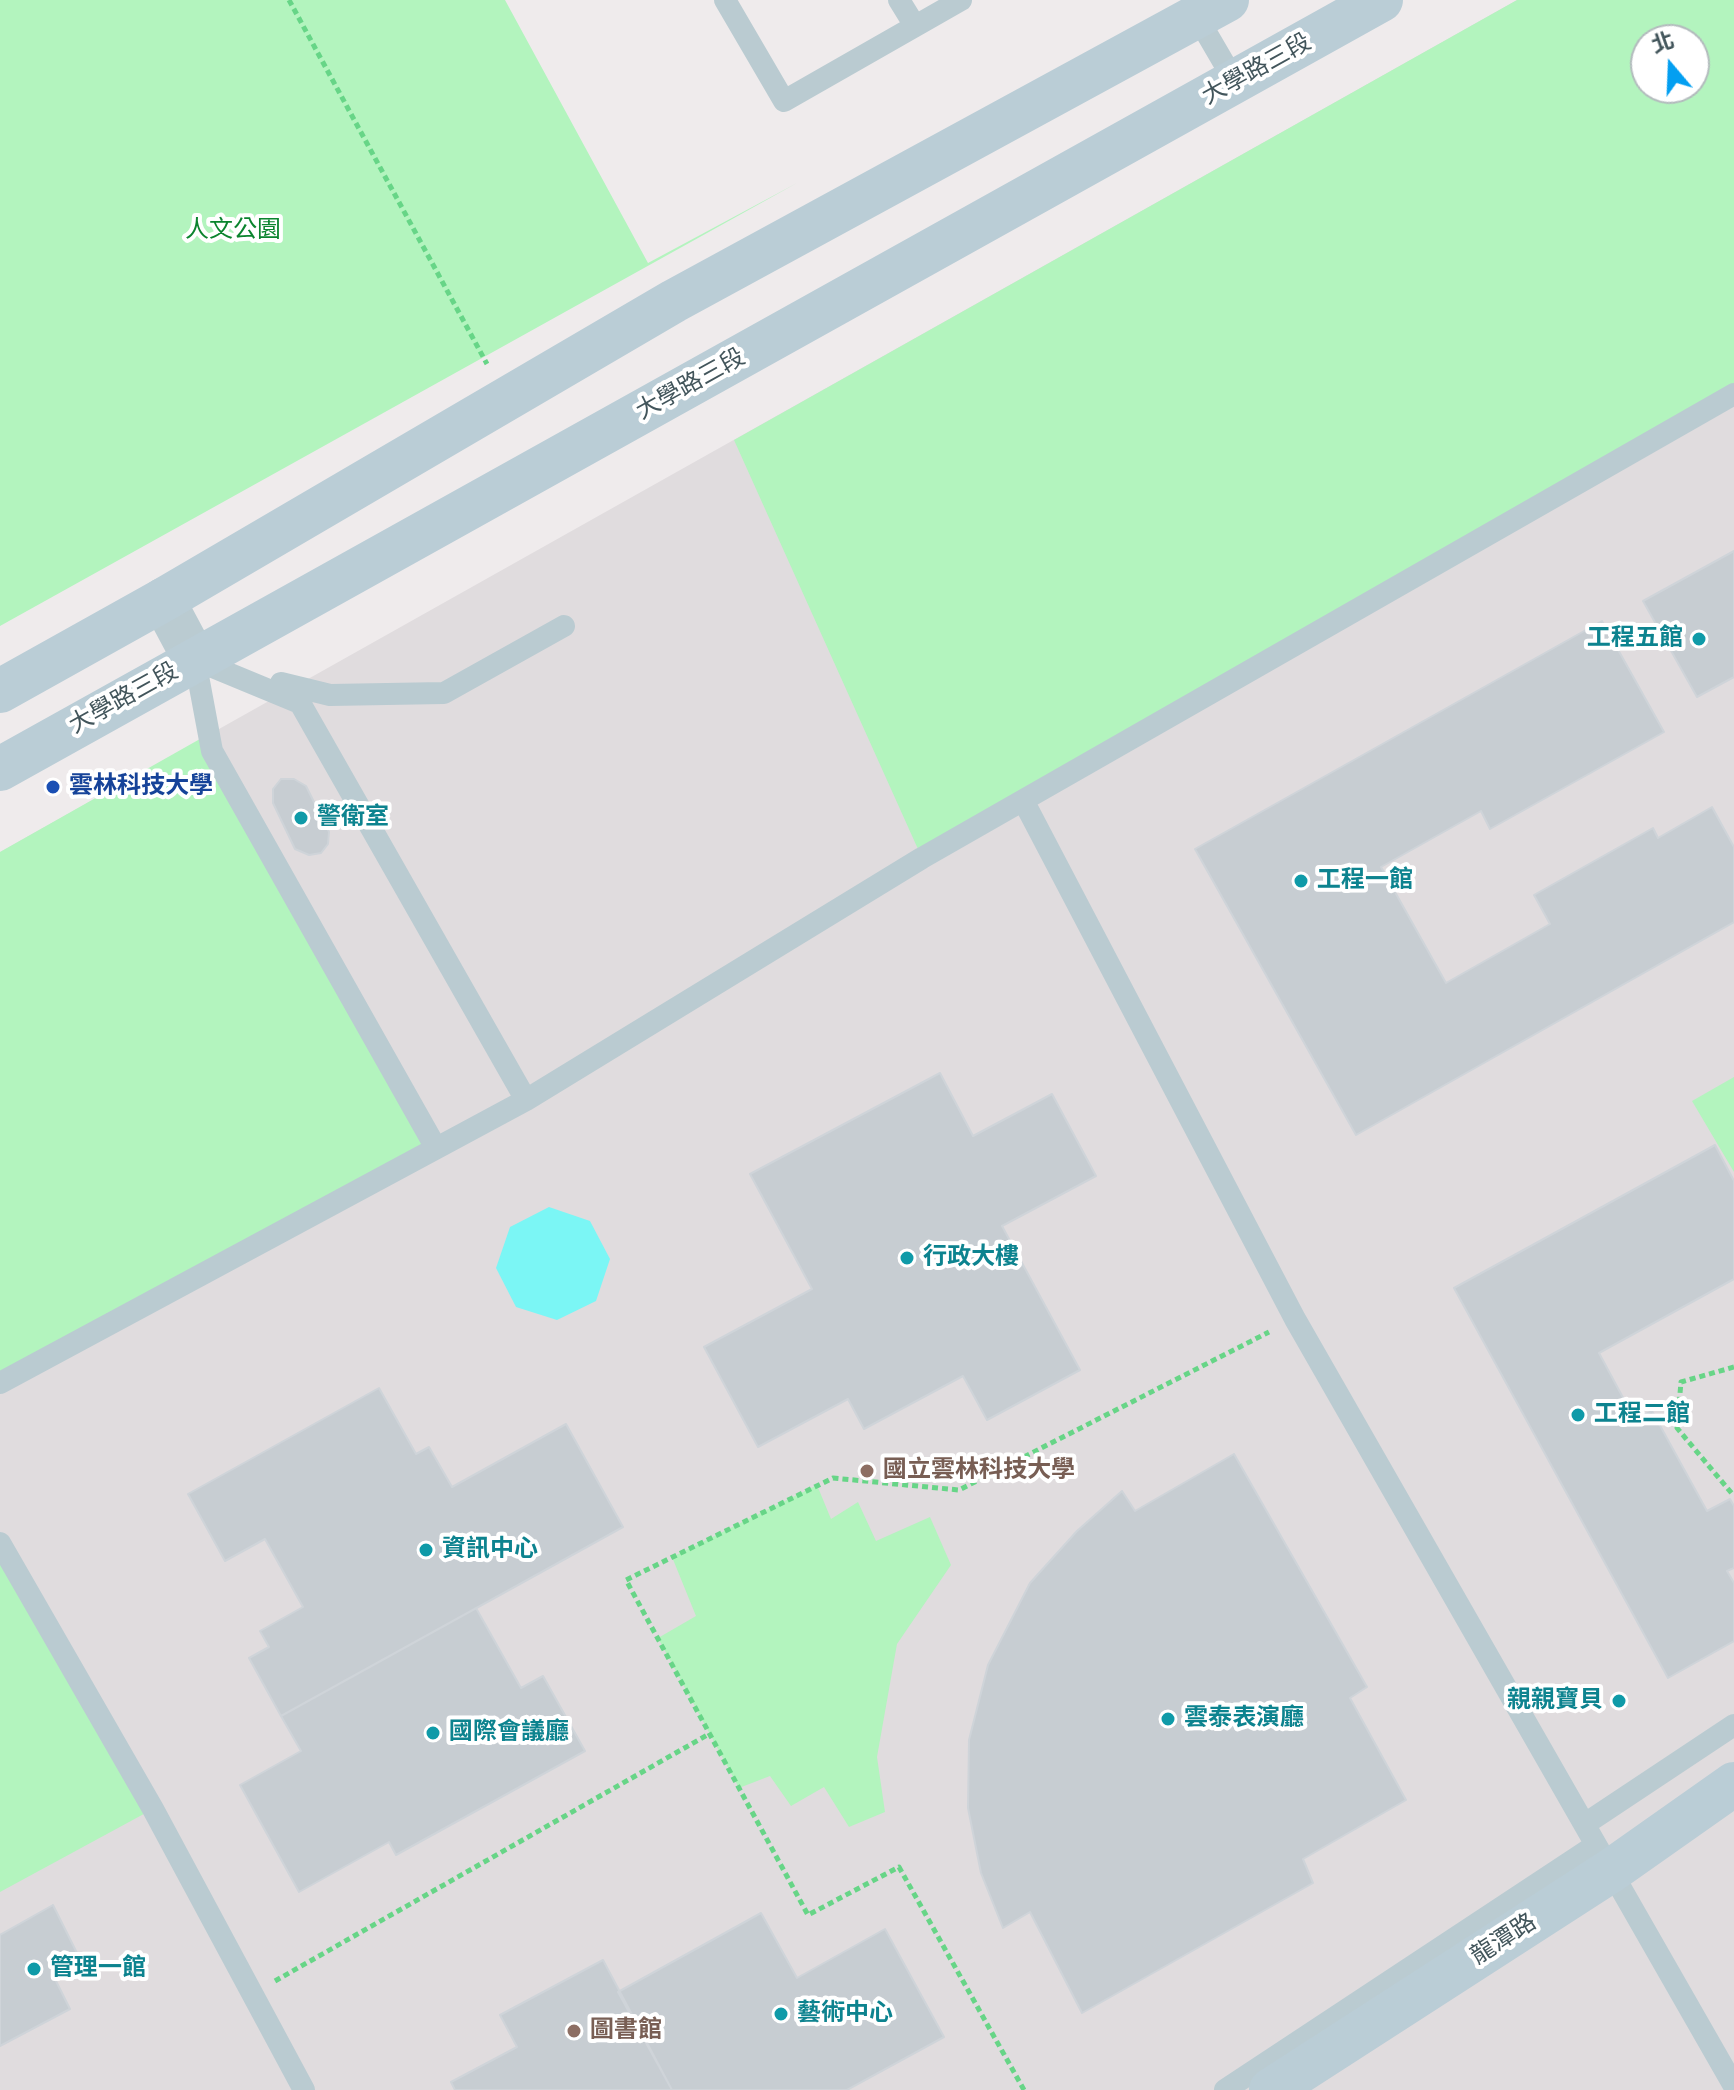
<!DOCTYPE html>
<meta charset="utf-8">
<style>
body{margin:0}
#map{position:relative;width:1734px;height:2090px;overflow:hidden;background:#efebec;font-family:"DejaVu Sans","Noto Sans TC",sans-serif}
canvas{display:block}
.north{position:absolute;left:1630px;top:24px;width:80px;height:80px;box-sizing:border-box;background:#fff;border:2px solid #b3bbbd;border-radius:50%;rotate:341deg;font-size:22px;font-weight:700;line-height:32px;text-align:center;color:#42555b}
.north::after{content:'';display:block;margin:auto;width:28px;height:36px;background:#039ff1;clip-path:polygon(50% 0,100% 100%,50% 72%,0 100%)}
</style>
<div id="map">
<canvas width="1734" height="2090"></canvas>
<div class="north">北</div>
</div>
<script>
const c = document.querySelector('canvas').getContext('2d');
c.lineJoin = 'round';
function fillPath(path, color) { c.fillStyle = color; c.fill(path, 'evenodd'); }
const poly = rows => new Path2D(rows.map(r => 'M' + r).join(''));
function trace(path, color, width, dash) { c.strokeStyle = color; c.lineWidth = width; c.lineCap = dash ? 'butt' : 'round'; c.setLineDash(dash || []); c.stroke(path); }
function drawText(font, color, halo, rows, align = 'center') {
  c.font = font + ' "DejaVu Sans","Noto Sans TC",sans-serif'; c.lineWidth = 8; c.setLineDash([]); c.textBaseline = 'middle'; c.strokeStyle = halo; c.fillStyle = color; for (const [text, x, y, turn = 0] of rows) {
    c.save(); c.translate(x, y); c.rotate((+turn || 0) * Math.PI / 180); c.textAlign = isNaN(turn) ? turn : align; if (halo) c.strokeText(text, 0, 0); c.fillText(text, 0, 0); c.restore();
  }
}
fillPath(poly([
 [1517,0,1734,0,1734,2090,0,2090,0,852],
 [1646,40,1694,40,1694,88,1646,88]
]), '#e0dcde');
fillPath(poly([
 [0,0,505,0,648,263,797,183,0,626],
 [1517,0,1734,0,1734,394,922,858,734,440],
 [1646,40,1694,40,1694,88,1646,88],
 [207,735,436,1148,0,1383,0,852],
 [1734,1077,1734,1172,1692,1101],
 [817,1485,831,1519,858,1502,876,1541,930,1517,951,1565,897,1644,877,1757,885,1812,849,1827,824,1787,791,1806,770,1776,739,1788,658,1638,696,1616,672,1557],
 [0,1543,153,1809,0,1892]
]), '#b3f4be');
fillPath(poly([
 [549,1207,590,1221,610,1259,596,1301,557,1320,516,1307,496,1268,510,1227]
]), '#7bf6f5');
const building = poly([
 [1734,551,1734,677,1697,697,1643,601,1734,551],
 [1602,621,1664,732,1490,829,1481,811,1381,867,1446,983,1550,924,1534,895,1653,828,1658,838,1712,807,1734,847,1734,922,1356,1135,1195,849,1602,621],
 [281,779,294,779,306,786,329,832,328,844,321,853,309,855,295,849,273,803,273,789,281,779],
 [940,1073,973,1136,1052,1094,1096,1176,1002,1226,1080,1370,987,1420,963,1376,864,1429,848,1399,758,1447,704,1347,812,1289,750,1174,940,1073],
 [1715,1145,1734,1181,1734,1279,1599,1353,1635,1420,1652,1411,1707,1511,1730,1499,1734,1506,1734,1568,1727,1571,1734,1583,1734,1641,1668,1678,1454,1288,1715,1145],
 [379,1388,416,1454,429,1447,452,1487,566,1424,623,1527,281,1716,249,1658,269,1647,260,1631,303,1607,265,1539,225,1561,188,1494,379,1388],
 [1234,1454,1367,1687,1350,1698,1406,1800,1303,1859,1313,1883,1082,2013,1030,1912,1003,1928,981,1873,968,1808,969,1740,988,1665,1030,1583,1077,1531,1122,1491,1135,1511,1234,1454],
 [476,1608,521,1688,543,1676,585,1751,396,1855,389,1842,299,1892,240,1785,301,1751,281,1716,476,1608],
 [53,1905,81,1961,54,1977,70,2009,0,2046,0,1935,53,1905],
 [761,1913,797,1978,885,1929,944,2037,847,2090,672,2090,618,1992,761,1913],
 [603,1960,672,2090,455,2090,451,2082,517,2047,500,2015,603,1960]
]);
fillPath(building, '#c7cdd2');
trace(building, '#cfd4d9', 2);
trace(poly([
 [289,0,487,364],
 [1734,1367,1681,1382,1677,1428,1734,1496],
 [275,1981,709,1734],
 [1024,2090,899,1867,808,1915,626,1580,833,1478,959,1490,1269,1332]
]), '#67d587', 5, [6, 4]);
trace(poly([
 [725,0,784,101,961,0],
 [899,0,915,26],
 [1193,10,1235,82],
 [195,660,212,751,436,1148],
 [196,660,300,703,526,1100],
 [281,683,330,695,444,693,564,626],
 [1024,802,1295,1319,1734,2086],
 [0,1383,526,1100,922,858,1734,394],
 [0,1543,153,1809,304,2090],
 [1585,1824,1734,1725],
 [1225,2090,1596,1845]
]), '#bacbd1', 22);
trace(poly([
 [163,600,195,660]
]), '#bacbd1', 44);
trace(poly([
 [0,691,163,600,674,301,1227,0],
 [0,769,1381,0],
 [1271,2090,1612,1870,1734,1784]
]), '#bacdd6', 44);
for (const [x, y, r, color] of [
 [1699,639,8,"#0f9aa8"],
 [53,787,8,"#1a4fb4"],
 [301,818,8,"#0f9aa8"],
 [1301,881,8,"#0f9aa8"],
 [907,1258,8,"#0f9aa8"],
 [1578,1415,8,"#0f9aa8"],
 [867,1471,8,"#8d6e63"],
 [426,1550,8,"#0f9aa8"],
 [1619,1701,8,"#0f9aa8"],
 [1168,1719,8,"#0f9aa8"],
 [433,1733,8,"#0f9aa8"],
 [34,1969,8,"#0f9aa8"],
 [781,2014,8,"#0f9aa8"],
 [574,2031,8,"#8d6e63"]
]) { const dot = new Path2D(); dot.arc(x, y, r, 0, 2 * Math.PI); c.fillStyle = color; c.fill(dot); trace(dot, '#fff', 3); }
drawText('24px', '#42555b', '#fff', [
 ["大學路三段",1257,70,-29],
 ["大學路三段",691,385,-29],
 ["大學路三段",124,699,-29],
 ["龍潭路",1504,1940,-33]
]);
drawText('24px', '#0b842e', '#fff', [
 ["人文公園",233,231]
]);
drawText('bold 24px', '#0d838f', '#fff', [
 ["工程五館",1683,639,"right"],
 ["警衛室",317,818],
 ["工程一館",1317,881],
 ["行政大樓",923,1258],
 ["工程二館",1594,1415],
 ["資訊中心",442,1550],
 ["親親寶貝",1603,1701,"right"],
 ["雲泰表演廳",1184,1719],
 ["國際會議廳",449,1733],
 ["管理一館",50,1969],
 ["藝術中心",797,2014]
], 'left');
drawText('bold 24px', '#164399', '#fff', [
 ["雲林科技大學",69,787]
], 'left');
drawText('bold 24px', '#785e54', '#fff', [
 ["國立雲林科技大學",883,1471],
 ["圖書館",590,2031]
], 'left');
</script>
